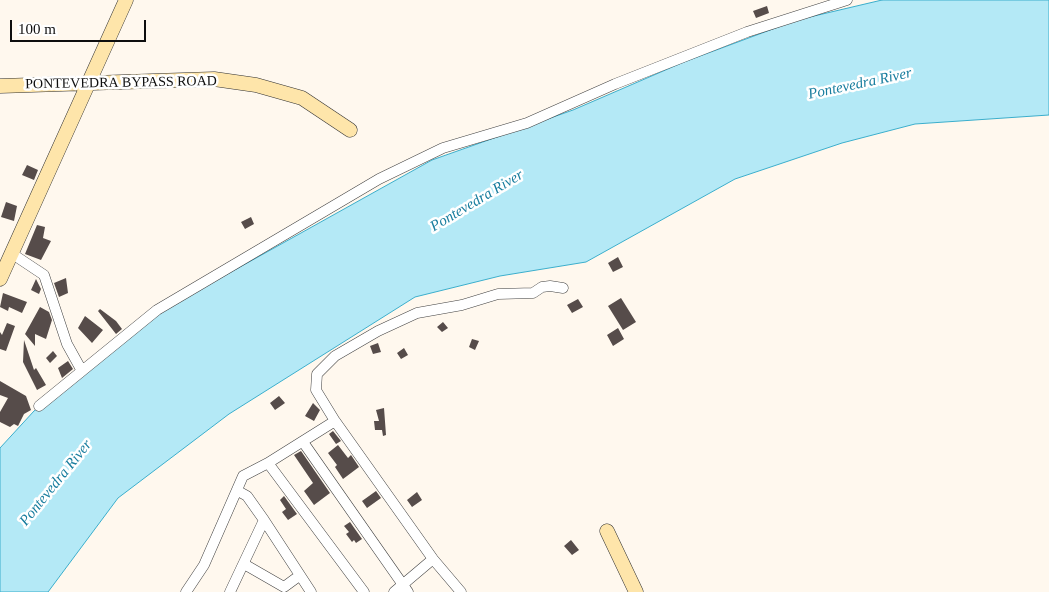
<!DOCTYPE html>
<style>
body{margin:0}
#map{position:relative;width:1049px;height:592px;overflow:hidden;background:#fff8ee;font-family:"Times New Roman",serif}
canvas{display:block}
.scale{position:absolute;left:10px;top:20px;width:136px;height:22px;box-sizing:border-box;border:2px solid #0e0e0e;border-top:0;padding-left:6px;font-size:15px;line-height:18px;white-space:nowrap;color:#0e0e0e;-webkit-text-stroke:4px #fff;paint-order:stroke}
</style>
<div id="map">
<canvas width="1049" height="592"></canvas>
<div class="scale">100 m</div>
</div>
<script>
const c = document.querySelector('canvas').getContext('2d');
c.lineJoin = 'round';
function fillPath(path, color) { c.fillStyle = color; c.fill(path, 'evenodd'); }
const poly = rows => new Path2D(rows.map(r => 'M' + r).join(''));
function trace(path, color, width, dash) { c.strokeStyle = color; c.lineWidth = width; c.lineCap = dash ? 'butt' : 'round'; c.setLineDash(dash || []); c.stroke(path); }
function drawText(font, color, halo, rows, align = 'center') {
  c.font = font + ' "Times New Roman",serif'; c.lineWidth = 5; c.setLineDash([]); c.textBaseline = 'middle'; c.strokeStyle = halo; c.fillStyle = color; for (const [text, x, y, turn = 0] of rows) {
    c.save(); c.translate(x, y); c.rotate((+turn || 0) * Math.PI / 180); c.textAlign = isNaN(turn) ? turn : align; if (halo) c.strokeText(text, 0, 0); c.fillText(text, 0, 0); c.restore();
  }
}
const water = poly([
 [882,0,1049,0,1049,115,915,124,842,143,735,179,586,262,500,276,415,297,229,414,118,498,48,592,0,592,0,448,34,411,152,316,432,160,573,110,684,62,797,20,882,0]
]);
fillPath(water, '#b4e9f6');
trace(water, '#3baecc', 1);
fillPath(poly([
 [767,6,769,13,756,18,753,11],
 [27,165,38,170,34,180,22,175],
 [6,202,17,206,14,221,1,217],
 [251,217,254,224,245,229,241,222],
 [37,225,45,227,43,238,51,241,41,260,25,254],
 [618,257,623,267,613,272,608,263],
 [66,278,68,293,59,297,54,283],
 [36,279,41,289,39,294,31,290],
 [3,293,27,302,22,313,9,307,8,311,0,307],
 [621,298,636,322,623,330,608,306],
 [578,299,583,307,572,313,567,305],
 [40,307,49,312,52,320,46,339,35,334,35,346,25,334],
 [100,309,116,321,122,329,116,334,98,311],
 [85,316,103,330,92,343,78,328],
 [443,322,448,328,442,332,437,327],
 [7,323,15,326,6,351,0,349,0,332,2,335],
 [618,328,624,339,613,346,607,335],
 [472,339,479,341,475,350,469,347],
 [24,340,34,370,36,368,46,385,37,390,23,362],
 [378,343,381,352,373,354,370,346],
 [404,348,408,355,401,359,397,353],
 [53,351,57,356,50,363,46,358],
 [68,361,73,369,62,378,58,368],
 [0,381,26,396,31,410,24,414,18,426,14,424,10,427,0,422,0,412,8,398,0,395],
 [279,396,285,403,275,410,270,403],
 [313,403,320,410,314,421,305,416],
 [384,408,386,435,383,436,382,430,375,430,374,421,379,421,376,410],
 [333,431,341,441,336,444,329,434],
 [338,445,348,458,351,455,359,467,343,479,335,467,337,465,328,453],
 [301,451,330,493,314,505,304,491,313,483,294,455],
 [376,491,381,498,367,508,362,501],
 [417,492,422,500,412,507,407,500],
 [284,496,297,514,288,520,282,512,286,509,280,500],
 [350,522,362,539,356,543,354,540,352,542,346,534,349,532,344,526],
 [571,540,579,550,572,555,564,546]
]), '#564c4a');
const minor = poly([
 [11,253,44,275,67,344,82,371,157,310,379,179,443,148,527,123,615,84,747,32,847,0],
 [39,406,82,371],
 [335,421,316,390,317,374,335,356,378,331,417,313,462,305,498,294,533,293,542,287,550,286,563,288],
 [303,442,408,592],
 [238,491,247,496,264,520,311,592],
 [244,564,284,587,299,576],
 [186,592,204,565,243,476,268,463],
 [230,592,264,520],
 [364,592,268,463,335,421,433,559,461,592],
 [394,592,433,559]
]);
const secondary = poly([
 [0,86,214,79,256,85,302,98,350,130],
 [0,279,126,0],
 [607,531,636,592]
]);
trace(minor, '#414141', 11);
trace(secondary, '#303030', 15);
trace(minor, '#fff', 10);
trace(secondary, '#fee5aa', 14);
drawText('14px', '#0e0e0e', '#fff', [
 ["PONTEVEDRA BYPASS ROAD",121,83,-1]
]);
drawText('italic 15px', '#187d9e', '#fff', [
 ["Pontevedra River",860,84,-12],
 ["Pontevedra River",477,201,-31],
 ["Pontevedra River",56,483,-51]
]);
</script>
